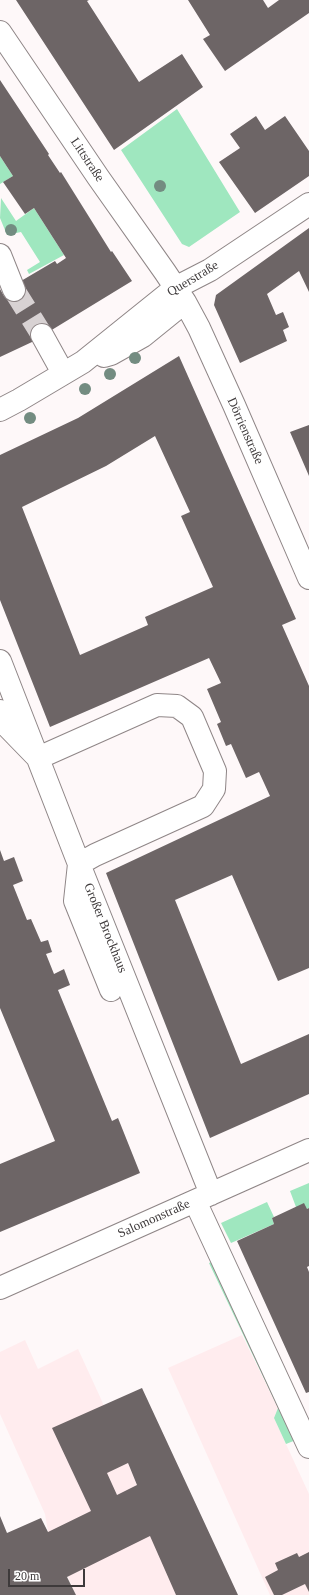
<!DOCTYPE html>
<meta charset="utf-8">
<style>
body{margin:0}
#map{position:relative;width:309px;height:1595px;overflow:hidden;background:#fef8f9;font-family:Georgia,serif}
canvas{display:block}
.scale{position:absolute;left:8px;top:1569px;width:77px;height:18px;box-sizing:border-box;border:2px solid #3e3a3b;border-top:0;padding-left:5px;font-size:12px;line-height:14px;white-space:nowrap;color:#3e3a3b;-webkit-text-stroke:3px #fff;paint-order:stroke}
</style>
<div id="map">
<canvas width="309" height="1595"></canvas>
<div class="scale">20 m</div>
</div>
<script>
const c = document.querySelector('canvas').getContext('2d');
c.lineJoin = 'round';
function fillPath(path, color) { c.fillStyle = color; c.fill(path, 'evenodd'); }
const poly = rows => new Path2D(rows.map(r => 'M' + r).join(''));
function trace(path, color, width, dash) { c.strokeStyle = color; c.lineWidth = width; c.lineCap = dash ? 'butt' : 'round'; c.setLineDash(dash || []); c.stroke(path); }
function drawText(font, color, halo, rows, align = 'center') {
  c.font = font + ' Georgia,serif'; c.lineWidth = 4; c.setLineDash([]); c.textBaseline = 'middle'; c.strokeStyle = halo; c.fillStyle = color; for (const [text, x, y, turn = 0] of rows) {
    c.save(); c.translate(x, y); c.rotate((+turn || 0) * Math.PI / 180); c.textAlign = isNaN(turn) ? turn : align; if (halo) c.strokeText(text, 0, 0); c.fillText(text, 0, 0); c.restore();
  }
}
fillPath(poly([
 [242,1335,278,1408,274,1418,309,1494,309,1595,270,1595,168,1368],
 [25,1340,38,1369,78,1349,101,1399,137,1485,176,1595,76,1595,48,1532,45,1514,0,1414,0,1352]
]), '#ffecee');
fillPath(poly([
 [177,109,240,212,189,247,182,244,121,150],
 [0,156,13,176,0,184],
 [1,198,16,221,34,208,64,255,29,274,27,270,40,262,21,232,7,235,0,218],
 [309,1183,309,1208,307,1209,296,1207,290,1191],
 [267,1202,274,1217,272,1218,274,1224,231,1243,221,1223],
 [220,1258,296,1440,286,1444,274,1418,278,1408,209,1263]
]), '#9fe7bf');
fillPath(poly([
 [16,0,89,0,87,1,139,82,182,54,203,87,114,150],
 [188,0,263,0,268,8,279,0,309,0,309,13,225,71,203,39,210,35],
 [0,80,49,154,48,155,60,173,61,172,111,252,112,251,132,281,32,342,0,357,0,289,4,296,23,284,21,281,55,261,57,264,66,258,34,208,25,214,3,182,13,176,0,156],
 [256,116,265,130,285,116,309,151,309,176,255,213,219,162,240,148,230,134],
 [309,228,309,292,299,271,267,294,276,315,283,312,289,327,283,330,287,341,240,363,214,305,216,295],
 [179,356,296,619,282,625,309,686,309,968,278,981,232,875,175,900,241,1064,309,1034,309,1094,210,1138,106,873,270,796,259,772,246,778,231,744,226,746,217,724,221,722,207,689,221,683,209,658,50,727,0,600,0,455,78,418],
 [155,436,190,512,181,516,213,587,145,617,148,625,80,655,22,507,106,466],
 [309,425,309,476,290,432],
 [0,850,4,861,14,857,23,881,13,885,27,920,31,919,41,942,48,940,52,952,46,954,54,974,64,969,70,985,58,990,112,1121,118,1118,140,1173,0,1232,0,1164,55,1141,0,1008],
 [304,1203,307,1209,309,1208,309,1266,307,1267,309,1272,309,1392,306,1393,237,1241,274,1224,272,1218],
 [142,1388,238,1595,176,1595,150,1536,67,1577,76,1595,0,1595,0,1516,7,1533,41,1518,48,1532,91,1511,52,1428],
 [128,1463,137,1485,117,1495,107,1473],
 [309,1552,309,1592,305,1584,282,1595,274,1595,265,1577,278,1570,275,1563,297,1553,299,1557]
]), '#6d6566');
trace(poly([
 [14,290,42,335]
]), '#d8d2d3', 22, [22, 11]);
const minor = poly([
 [0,32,98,177,165,272,185,302,199,328,234,405,309,578],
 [0,255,14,290],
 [42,335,63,373],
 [104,356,111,354,143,336,185,302],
 [0,410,19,400,83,362,175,288,210,270,309,204],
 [0,661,79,864,211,1194],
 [0,711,4,723,38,758,157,705,177,706,192,717,215,771,214,789,203,806,95,855,79,864,75,901,111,990],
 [195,1201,309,1447],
 [0,1288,309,1150]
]);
trace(minor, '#8f8687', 24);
trace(minor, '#fff', 22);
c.fillStyle = '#738c81';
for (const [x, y] of [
 [160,186],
 [11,230],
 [135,358],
 [110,374],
 [85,389],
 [30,418]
]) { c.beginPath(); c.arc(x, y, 6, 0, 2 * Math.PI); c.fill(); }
drawText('13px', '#3e3a3b', '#fff', [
 ["Littstraße",87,160,56],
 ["Querstraße",193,279,-31],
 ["Dörrienstraße",245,431,66],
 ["Großer Brockhaus",105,928,68],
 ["Salomonstraße",154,1219,-24]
]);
</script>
